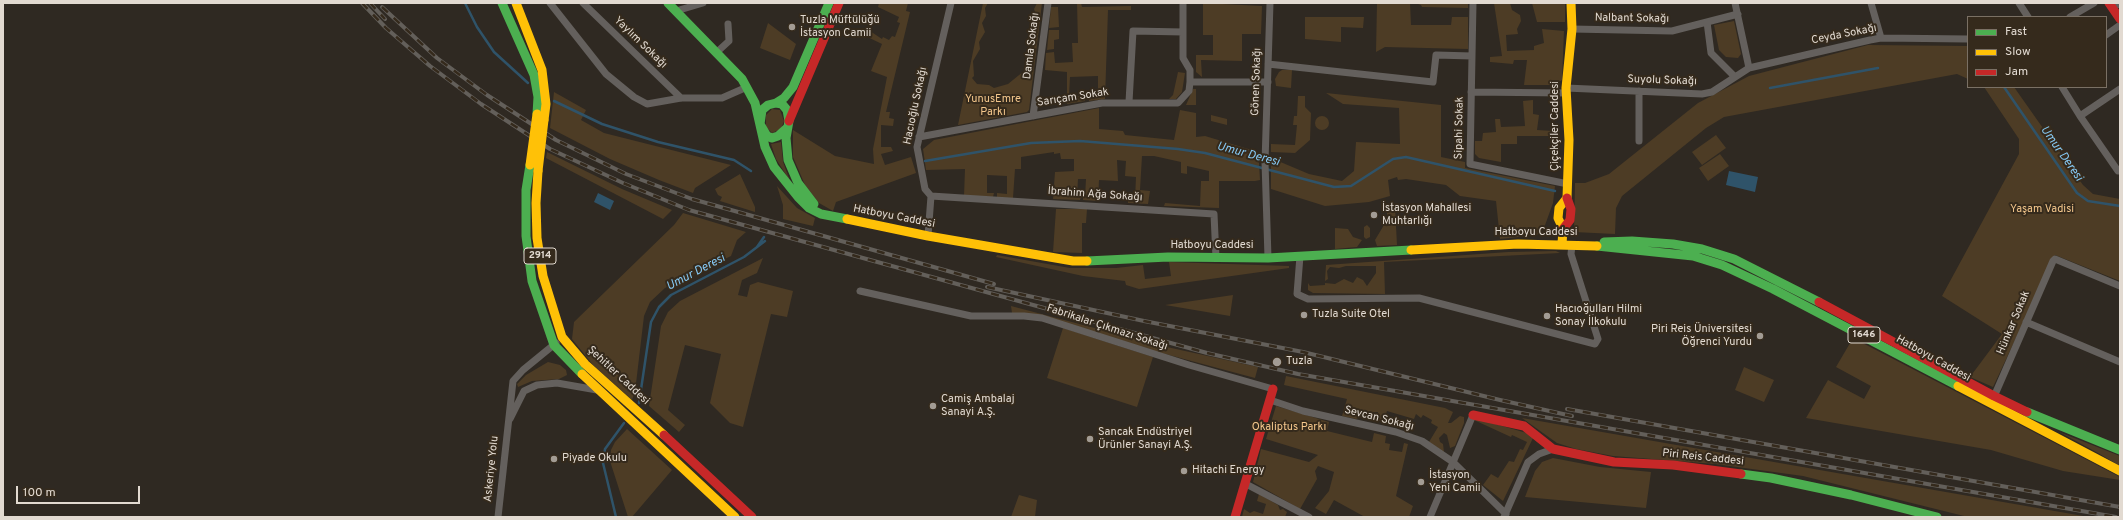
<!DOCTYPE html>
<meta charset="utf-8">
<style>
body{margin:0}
#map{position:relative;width:2123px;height:520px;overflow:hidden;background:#2f2922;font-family:Overpass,sans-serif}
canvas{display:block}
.frame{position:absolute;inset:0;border:4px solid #e2dad1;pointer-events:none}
.legend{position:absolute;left:1967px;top:16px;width:140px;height:72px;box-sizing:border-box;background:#352a1c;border:1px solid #7a7064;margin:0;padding:5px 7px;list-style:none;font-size:12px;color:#e2dad1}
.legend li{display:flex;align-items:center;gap:8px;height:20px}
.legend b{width:20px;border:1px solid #7a7064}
.scale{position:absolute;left:16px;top:486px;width:124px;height:18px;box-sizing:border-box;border:2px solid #e2dad1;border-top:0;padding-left:5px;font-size:12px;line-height:14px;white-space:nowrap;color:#e2dad1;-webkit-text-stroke:3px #352a1c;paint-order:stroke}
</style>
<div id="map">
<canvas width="2123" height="520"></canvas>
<div class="frame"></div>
<ul class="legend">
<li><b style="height:5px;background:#4caf50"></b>Fast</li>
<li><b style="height:5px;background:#ffc107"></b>Slow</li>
<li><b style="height:5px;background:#c62828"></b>Jam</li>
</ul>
<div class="scale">100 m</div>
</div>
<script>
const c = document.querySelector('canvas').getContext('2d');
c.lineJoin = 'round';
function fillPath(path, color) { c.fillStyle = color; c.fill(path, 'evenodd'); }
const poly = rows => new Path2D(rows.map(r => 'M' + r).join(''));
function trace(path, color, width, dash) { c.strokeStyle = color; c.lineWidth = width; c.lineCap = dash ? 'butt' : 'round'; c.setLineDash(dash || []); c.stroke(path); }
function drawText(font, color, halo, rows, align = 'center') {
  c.font = font + ' Overpass,sans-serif'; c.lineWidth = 4; c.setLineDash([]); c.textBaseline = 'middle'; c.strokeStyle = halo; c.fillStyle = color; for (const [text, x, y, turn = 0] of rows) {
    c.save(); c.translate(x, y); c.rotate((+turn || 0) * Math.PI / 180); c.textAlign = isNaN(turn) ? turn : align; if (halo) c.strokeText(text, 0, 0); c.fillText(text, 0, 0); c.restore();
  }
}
fillPath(poly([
 [879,3,908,3,906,11,910,12,886,112,890,112,889,118,894,119,893,126,881,125,881,147,891,147,893,151,881,154,885,165,911,157,916,173,836,202,833,211,819,203,805,185,793,157,793,130,835,156,874,164,873,149,887,77,871,71,882,44,857,32,857,29,870,31,882,39,883,37,889,40,892,36,895,37,900,23,897,22,899,17,878,7],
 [983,3,988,3,985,8,986,16,982,23,985,32,979,42,980,49,973,61,974,76,972,78,977,84,989,85,994,88,1008,84,1029,67,1034,54,1030,45,1034,34,1033,31,1038,21,1034,9,1037,3,1042,3,1029,110,1027,112,958,125],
 [1077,3,1081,3,1082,7,1131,6,1131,10,1108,10,1105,99,1089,101,1089,95,1098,95,1098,76,1070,77,1069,96,1085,96,1085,101,1067,104,1067,72,1045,70,1046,53,1054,52,1055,63,1073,62,1072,43,1078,43],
 [1203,3,1262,6,1261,34,1242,34,1242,61,1201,60,1202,77,1196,72,1196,55,1213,55,1213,35,1203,35],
 [1377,3,1410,3,1411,25,1451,25,1452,17,1468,17,1468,49,1385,47,1376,52],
 [1415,3,1468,3,1468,8,1422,7,1421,5],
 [1494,3,1510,3,1512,10,1520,15,1521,21,1517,29,1518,34,1506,35,1507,51,1534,50,1534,46,1544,43,1542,29,1564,31,1562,80,1554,85,1524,85,1527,60,1514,60,1513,64,1490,62,1490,57,1502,56],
 [1532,3,1565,3,1565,22,1537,22],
 [1051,7,1058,7,1059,27,1049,28],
 [1305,17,1364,17,1363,28,1341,27,1341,42,1305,39],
 [1734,21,1741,54,1738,58,1726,57,1719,50,1714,25],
 [768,23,796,44,790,60,760,48],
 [1049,30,1059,30,1059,39,1054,40,1054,49,1047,50],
 [1868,45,1968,46,1968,79,1957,74,1724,117,1706,128,1622,196,1616,208,1615,234,1574,232,1575,183,1585,183,1609,174,1698,103,1749,76],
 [1282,70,1292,70,1291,88,1276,86,1275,79,1279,72],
 [1178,72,1185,73,1182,92,1176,99,1169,99,1173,95],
 [1984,87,2014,87,2083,185,2093,194,2120,199,2120,281,2055,255,1993,387,1970,377,2002,334,1942,296,2019,154,2019,139],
 [1193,89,1196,89,1196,105,1186,105],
 [554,92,586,110,581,120,604,133,731,165,695,188,693,193,659,180,610,159,550,128],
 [1326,93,1441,105,1441,157,1465,162,1465,168,1555,186,1553,203,1544,228,1537,235,1500,239,1496,201,1460,196,1446,185,1406,179,1398,180,1397,177,1388,180,1390,196,1369,202,1325,206,1271,189,1271,158,1309,174,1342,181,1354,171,1356,142,1400,144,1399,108,1343,104],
 [1298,96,1305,96,1305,107,1311,113,1310,140,1295,153,1271,152,1271,144,1295,145,1297,125,1293,125,1294,116,1297,116],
 [1533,100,1533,114,1539,115,1537,130,1554,131,1554,136,1517,136,1517,144,1501,144,1501,162,1479,158,1475,154,1475,141,1482,141,1483,133,1496,132,1495,119,1500,119,1501,127,1525,126,1523,101],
 [1099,108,1099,129,1123,131,1125,135,1174,140,1180,110,1196,113,1196,137,1205,136,1255,151,1255,158,1259,163,1260,180,1255,181,1219,181,1219,208,1164,206,1165,203,1200,206,1201,181,1209,181,1209,171,1187,166,1187,174,1181,173,1181,162,1154,156,1142,156,1140,190,1150,191,1148,204,1128,203,1128,198,1135,199,1136,177,1125,176,1126,161,1117,160,1118,181,1099,180,1098,201,1083,200,1083,197,1085,197,1086,179,1078,179,1077,196,1081,197,1080,200,1053,199,1055,172,1074,171,1074,159,1061,159,1060,153,1054,154,1054,152,1021,157,1021,169,1015,169,1013,198,997,198,997,193,1007,194,1007,176,987,175,987,193,994,193,993,197,964,196,965,169,926,170,923,149,934,140],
 [772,109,780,110,784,121,781,129,772,133,766,127,766,115],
 [1211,115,1227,119,1227,125,1211,121],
 '1315 123a7 7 0 1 1 14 0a7 7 0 1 1-14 0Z',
 [1716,135,1726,148,1702,165,1692,152],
 [781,142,783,162,790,181,776,159,771,144],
 [547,152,622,189,672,210,663,219,546,158],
 [1720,154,1729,166,1708,181,1699,168],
 [740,174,755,207,755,212,720,201,722,197,718,195,715,189],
 [777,186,797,208,815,218,813,226,783,219,783,205],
 [1395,207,1397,245,1377,246,1375,240,1387,220,1387,208],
 [1056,209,1087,209,1086,223,1082,223,1082,253,1053,252],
 [683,213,746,232,737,240,731,256,665,288,650,302,644,316,635,392,632,400,593,365,572,339,574,322,674,225],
 [1367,225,1370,228,1370,237,1366,239,1364,237,1364,227],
 [1335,228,1348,229,1353,237,1362,240,1357,247,1335,249],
 [1556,251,1560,253,1384,262,1385,294,1313,293,1308,290,1308,283,1310,286,1325,285,1325,283,1335,284,1344,279,1353,283,1357,277,1363,280,1367,286,1376,273,1376,266,1346,266,1339,268,1330,267,1327,271,1328,279,1325,281,1326,265,1508,252],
 [997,255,1070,268,1116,268,1143,265,1145,279,1171,276,1169,262,1289,266,1289,268,1139,289,1126,285,1125,281,1083,276,996,257],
 [763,258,757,273,742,280,738,295,747,297,750,285,758,282,793,291,787,317,771,314,743,427,730,423,710,403,721,354,685,345,668,410,685,425,679,432,649,406,661,326,668,312,680,301],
 [1233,295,1230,316,1165,305],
 [1011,306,1167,347,1258,367,1255,378,1012,313],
 [1063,328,1153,357,1137,407,1047,378],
 [1853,338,2120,477,2120,480,2063,471,1991,450,1806,418,1828,380,1864,399,1871,386,1836,367],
 [548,362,560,365,566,370,567,375,559,379,532,381,518,387,517,384,526,375],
 [1744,367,1774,380,1764,402,1735,390],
 [1286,376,1445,408,1453,412,1448,423,1451,423,1460,416,1464,417,1464,423,1455,446,1450,448,1447,435,1444,433,1439,438,1440,442,1443,444,1444,452,1429,442,1438,427,1431,423,1432,420,1423,415,1421,418,1416,414,1414,419,1387,411,1383,422,1377,420,1378,412,1363,412,1361,417,1356,419,1342,416,1347,399,1284,385],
 [1276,406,1329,422,1327,431,1372,442,1374,433,1386,436,1385,443,1390,444,1389,450,1402,452,1404,443,1408,444,1396,496,1413,506,1409,517,1365,517,1334,500,1326,514,1315,508,1329,491,1334,472,1318,466,1315,471,1317,479,1300,509,1253,482,1261,449,1309,462,1318,455,1266,439],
 [1475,418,1530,434,1533,438,1503,501,1483,485,1491,474,1498,478,1509,461,1514,462,1520,449,1523,450,1527,442,1512,435,1511,437,1474,420],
 [1522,418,2089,517,1968,517,1803,476,1715,464,1613,456,1576,449,1557,443],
 [627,429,672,470,632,517,628,517,610,461,611,450,615,442],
 [2059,432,2120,456,2120,466,2098,453],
 [1553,458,1600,467,1651,472,1646,508,1525,497,1535,471,1542,462],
 [1259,494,1278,505,1280,510,1283,509,1287,512,1285,517,1242,517,1244,509,1250,513,1254,511,1263,514,1266,504,1257,501],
 [1019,495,1037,500,1035,517,1011,517]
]), '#4d3c25');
fillPath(poly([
 [1729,171,1758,177,1755,192,1726,185],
 [598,193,614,201,610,210,594,202]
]), '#2f5369');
trace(poly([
 [465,3,477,27,494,52,528,83],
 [2004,87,2077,193,2088,201,2120,206],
 [1770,88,1878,68],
 [554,101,602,124,658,142,734,160,751,171],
 [925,161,1031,143,1080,141,1178,149,1205,153,1334,187,1351,186,1393,159,1406,157,1555,191],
 [757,247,764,237],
 [639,403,651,322,659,307,671,295,744,257,765,241],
 [616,517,603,463,605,449,624,423]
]), '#2f5369', 2.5);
trace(poly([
 [550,3,606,74,634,97,647,104,681,98,722,98,747,87],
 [583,3,681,98],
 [1183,3,1183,58,1190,70,1190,82],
 [1735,3,1749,68],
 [1871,3,1881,38],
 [2019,3,2028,17],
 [2112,6,2120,4],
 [676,11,703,3],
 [2070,17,2094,3],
 [1707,22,1711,53,1734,76],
 [1572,29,1672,31,1738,14],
 [2106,35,2120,25],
 [717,52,729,41,728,24],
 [1472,56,1473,3],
 [1268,64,1433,82,1436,55,1472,56,1470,164,1568,184],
 [2062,87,2080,116,2118,171,2120,170],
 [1566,88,1702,94,1712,92,1749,68,1870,40,1881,38,1968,39],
 [1471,92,1566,93],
 [1129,102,1133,31,1183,32],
 [1033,116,1048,3],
 [2080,116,2120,89],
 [919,137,1102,103,1178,103,1189,91,1190,82,1268,82],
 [1639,141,1639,91],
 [931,196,1214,214,1216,258],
 [928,236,931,196,925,189,917,147,951,3],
 [1300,256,1297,294,1308,299,1419,298,1595,344,1598,339,1571,254,1572,245],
 [1268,258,1265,162,1270,3],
 [860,291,971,316,1024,316,1042,318,1189,365,1273,389],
 [2026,322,2120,362],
 [1993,399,2053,261,2055,259,2120,286],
 [1270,400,1303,411,1396,432,1422,441,1453,462,1506,514],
 [510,419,524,391,537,385,557,383,597,390],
 [1246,484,1309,517],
 [498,517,513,381,523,370,556,343],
 [1430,517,1473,415],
 [1504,517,1528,462,1539,454,1553,449]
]), '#64605d', 7);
trace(poly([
 [502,3,534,75,538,97,537,114],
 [668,3,742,79,755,103,765,147,774,167,798,197,809,208,821,214,847,219],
 [776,103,784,98,793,87,829,3],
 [788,127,778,136,772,138,767,136,760,124,762,110,768,105,776,103,782,104,787,110,789,121,786,138,788,160,798,183,814,204],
 [530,165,526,190,526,236,532,281,554,345,582,374],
 [1604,242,1632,241,1673,244,1702,249,1734,259,1819,302],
 [1597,246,1693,256,1722,265,1773,289,1958,386],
 [1087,261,1168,257,1268,258,1411,250],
 [2027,412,2120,450],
 [1741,474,1771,478,1851,495,1937,517]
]), '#4caf50', 9);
trace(poly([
 [516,3,542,70,546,104,544,120],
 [538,171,536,203,537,238,543,276,562,337,585,364,664,435],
 [847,219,928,236,1073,261,1087,261],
 [1562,244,1563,229,1558,218,1559,208,1567,198,1569,140,1566,88,1572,29,1571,3],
 [1411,250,1518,244,1597,246],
 [582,374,735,517],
 [1958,386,2120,471]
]), '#ffc107', 9);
trace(poly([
 [2109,3,2120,19],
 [789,121,839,3],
 [1563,229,1570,220,1571,209,1567,198],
 [1819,302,1994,396,2027,412],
 [1473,415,1524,426,1553,449,1614,462,1673,465,1741,474],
 [664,435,752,517],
 [1235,517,1273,389]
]), '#c62828', 9);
const rail = poly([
 [362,3,386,28,430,66,481,104,550,149,623,183,689,210,1207,353,1298,374,2116,517],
 [370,3,385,19],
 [382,7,437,58,487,95,556,140,626,174,692,199,994,284],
 [987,287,1144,321,1303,352,1500,400,1572,416],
 [1567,409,2120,507]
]);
trace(rail, '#635f5a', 4);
trace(rail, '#352a1c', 2.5, [8]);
trace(poly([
 [530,165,537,114],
 [538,171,544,120]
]), '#ffc107', 9);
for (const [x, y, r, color] of [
 [792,27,4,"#a39c94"],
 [1374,215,4,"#a39c94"],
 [1304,315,4,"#a39c94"],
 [1547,316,4,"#a39c94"],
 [1760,336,4,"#a39c94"],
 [1277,362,5,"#a39c94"],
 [933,406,4,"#a39c94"],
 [1090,439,4,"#a39c94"],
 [554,459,4,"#a39c94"],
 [1184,471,4,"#a39c94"],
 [1421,482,4,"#a39c94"]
]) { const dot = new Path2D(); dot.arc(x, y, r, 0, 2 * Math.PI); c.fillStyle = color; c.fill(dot); trace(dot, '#352a1c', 1.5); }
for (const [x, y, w] of [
 [540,256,32],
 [1864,335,32]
]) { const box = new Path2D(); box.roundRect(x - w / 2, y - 8, w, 16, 3); c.fillStyle = '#352a1c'; c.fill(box); trace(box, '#e2dad1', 1); }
drawText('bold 10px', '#e2dad1', null, [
 ["2914",540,256],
 ["1646",1864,335]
]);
drawText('11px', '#e2dad1', '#352a1c', [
 ["Nalbant Sokağı",1632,19,1],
 ["Ceyda Sokağı",1844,35,-11],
 ["Yaylım Sokağı",640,43,44],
 ["Damla Sokağı",1032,46,-83],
 ["Suyolu Sokağı",1662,81,2],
 ["Gönen Sokağı",1257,82,-88],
 ["Sarıçam Sokak",1073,98,-9],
 ["Hacıoğlu Sokağı",916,106,-78],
 ["Çiçekçiler Caddesi",1556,126,-90],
 ["Sipahi Sokak",1460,128,-89],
 ["İbrahim Ağa Sokağı",1095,195,4],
 ["Hatboyu Caddesi",894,217,11],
 ["Hatboyu Caddesi",1536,233],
 ["Hatboyu Caddesi",1212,246],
 ["Hünkar Sokak",2014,323,-67],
 ["Fabrikalar Çıkmazı Sokağı",1107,328,18],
 ["Hatboyu Caddesi",1933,359,29],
 ["Şehitler Caddesi",618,376,43],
 ["Sevcan Sokağı",1379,419,14],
 ["Piri Reis Caddesi",1703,458,6],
 ["Askeriye Yolu",492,469,-84]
]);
drawText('11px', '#e2dad1', '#352a1c', [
 ["Tuzla Müftülüğü",800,21],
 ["İstasyon Camii",800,34],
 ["İstasyon Mahallesi",1382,209],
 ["Muhtarlığı",1382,222],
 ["Hacıoğulları Hilmi",1555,310],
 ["Sonay İlkokulu",1555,323],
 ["Tuzla Suite Otel",1312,315],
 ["Piri Reis Üniversitesi",1752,330,"right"],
 ["Öğrenci Yurdu",1752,343,"right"],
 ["Tuzla",1286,362],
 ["Camiş Ambalaj",941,400],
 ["Sanayi A.Ş.",941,413],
 ["Sancak Endüstriyel",1098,433],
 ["Ürünler Sanayi A.Ş.",1098,446],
 ["Piyade Okulu",562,459],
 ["Hitachi Energy",1192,471],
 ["İstasyon",1429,476],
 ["Yeni Camii",1429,489]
], 'left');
drawText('11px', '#f4c78c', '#352a1c', [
 ["YunusEmre",993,100],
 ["Parkı",993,113],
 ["Yaşam Vadisi",2042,210],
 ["Okaliptus Parkı",1289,428]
]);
drawText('italic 12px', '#86c9f4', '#352a1c', [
 ["Umur Deresi",2061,154,55],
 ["Umur Deresi",1248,155,15],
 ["Umur Deresi",696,273,-28]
]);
</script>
